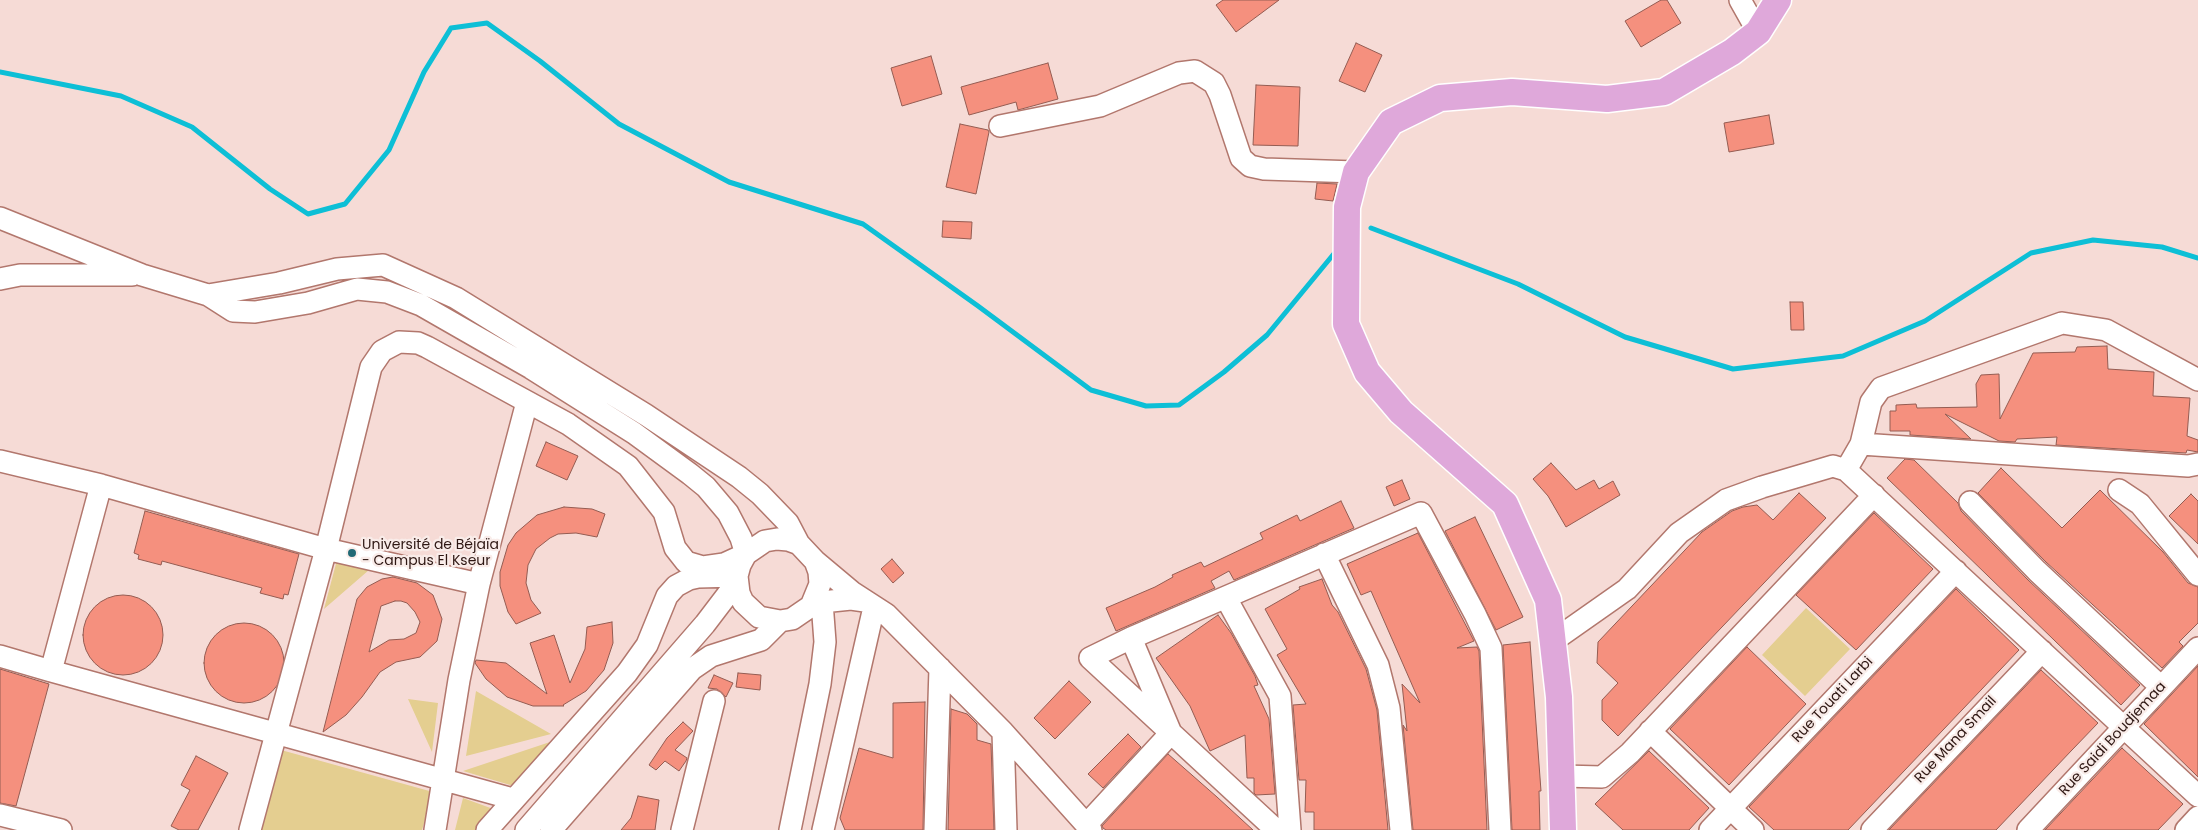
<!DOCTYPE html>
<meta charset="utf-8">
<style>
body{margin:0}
canvas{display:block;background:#f6dbd6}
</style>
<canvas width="2198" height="830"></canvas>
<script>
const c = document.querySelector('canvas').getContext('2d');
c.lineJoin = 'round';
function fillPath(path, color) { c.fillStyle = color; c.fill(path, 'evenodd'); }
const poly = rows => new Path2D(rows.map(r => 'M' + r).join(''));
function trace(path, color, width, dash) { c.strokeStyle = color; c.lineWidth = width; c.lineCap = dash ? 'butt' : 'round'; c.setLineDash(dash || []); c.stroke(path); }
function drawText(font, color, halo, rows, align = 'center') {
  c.font = font + ' Poppins,sans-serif'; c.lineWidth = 4.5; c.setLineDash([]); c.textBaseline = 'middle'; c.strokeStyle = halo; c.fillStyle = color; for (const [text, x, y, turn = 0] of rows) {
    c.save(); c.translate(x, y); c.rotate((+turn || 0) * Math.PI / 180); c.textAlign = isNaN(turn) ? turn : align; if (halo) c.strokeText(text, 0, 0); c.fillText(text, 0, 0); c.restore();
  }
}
fillPath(poly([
 [337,560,369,570,324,609],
 [1806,608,1850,649,1805,696,1762,655],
 [476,691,551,734,466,756],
 [408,699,438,703,432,752],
 [553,741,517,787,463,771],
 [281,750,433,792,422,830,259,830],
 [463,798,496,810,478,830,455,830]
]), '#e4ce90');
trace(poly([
 [0,72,121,96,192,127,270,189,308,214,345,204,389,150,424,72,451,28,487,23,540,61,619,124,729,182,863,224,978,306,1091,390,1146,406,1179,405,1224,372,1267,335,1337,250],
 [1371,228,1518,284,1625,337,1733,369,1843,356,1925,321,2031,253,2093,240,2162,247,2198,258]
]), '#0dbfd6', 5);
const building = poly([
 [1223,0,1279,0,1236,32,1216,5,1223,0],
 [1661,0,1667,0,1681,23,1641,47,1625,21,1661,0],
 [1356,43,1382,55,1365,92,1339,81,1356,43],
 [931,56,942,94,902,106,891,68,931,56],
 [1048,63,1058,99,1018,110,1016,102,969,115,961,87,1048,63],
 [1256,85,1300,87,1298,146,1253,145,1256,85],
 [1769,115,1774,144,1729,152,1724,123,1769,115],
 [960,124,988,130,989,132,976,194,946,187,960,124],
 [1317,183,1337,184,1333,201,1315,199,1317,183],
 [943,221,972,222,971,239,942,237,943,221],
 [1790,302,1803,302,1804,330,1791,330,1790,302],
 [2107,346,2108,369,2154,372,2153,396,2190,398,2187,436,2198,440,2198,452,2187,450,2186,453,2056,445,2057,437,2017,439,2015,442,1999,441,1945,414,1971,439,1910,435,1910,431,1890,431,1890,411,1896,411,1896,405,1916,404,1917,408,1977,407,1976,384,1981,375,1999,374,2000,419,2033,353,2075,352,2077,347,2107,346],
 [546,442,578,456,567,480,536,466,546,442],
 [1905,459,1914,460,1958,503,1961,511,2028,580,2140,685,2121,705,1887,478,1905,459],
 [1551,463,1576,490,1594,480,1599,489,1613,481,1620,495,1566,527,1548,496,1533,479,1551,463],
 [2001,468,2062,528,2100,490,2163,552,2188,583,2198,587,2198,623,2179,642,2183,646,2162,668,2046,562,1978,493,2001,468],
 [1402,480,1410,499,1394,506,1386,487,1402,480],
 [1799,493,1826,518,1618,736,1602,720,1602,700,1618,683,1597,663,1598,642,1702,532,1732,511,1743,507,1757,505,1773,520,1799,493],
 [2191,494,2198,501,2198,544,2169,516,2191,494],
 [1341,501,1354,528,1234,580,1229,571,1211,581,1215,588,1116,631,1106,608,1155,587,1173,577,1172,575,1201,562,1204,567,1263,539,1260,533,1297,515,1300,521,1341,501],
 [564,507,592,509,605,514,597,537,576,533,558,534,550,538,536,549,528,565,526,583,531,600,541,613,516,624,508,612,500,586,500,572,508,545,516,533,537,515,564,507],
 [145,511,299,554,288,595,284,594,283,599,260,593,262,588,162,561,161,565,138,559,139,555,134,553,145,511],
 [1874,513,1933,569,1856,650,1796,595,1874,513],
 [1475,517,1523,617,1496,630,1445,531,1475,517],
 [1418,533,1474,641,1457,648,1477,647,1479,651,1487,830,1413,830,1403,725,1407,731,1402,684,1420,703,1371,591,1361,595,1347,564,1418,533],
 [892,559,904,573,893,583,881,569,892,559],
 [393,577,417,583,433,595,442,619,437,641,420,657,396,662,380,672,362,697,346,715,323,732,357,599,367,587,382,579,393,577],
 [395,601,401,601,407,603,415,612,420,622,416,633,404,639,389,640,369,652,381,606,395,601],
 [1322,579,1332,605,1338,612,1366,669,1377,710,1388,830,1314,830,1314,812,1305,812,1306,780,1299,780,1293,705,1306,704,1277,655,1287,649,1265,609,1300,589,1299,587,1322,579],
 [1956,589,2019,650,1848,830,1774,830,1749,807,1956,589],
 '83 635a40 40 0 1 1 80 0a40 40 0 1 1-80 0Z',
 [1218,615,1231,633,1255,676,1258,685,1254,686,1269,719,1275,794,1256,795,1254,793,1254,778,1247,778,1245,735,1210,751,1190,706,1156,658,1218,615],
 [612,622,613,643,604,670,586,691,563,705,564,706,533,706,507,697,486,679,475,663,476,660,506,663,547,694,530,643,554,635,570,683,585,649,587,627,612,622],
 '204 663a40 40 0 1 1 80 0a40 40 0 1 1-80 0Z',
 [1530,642,1541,791,1539,791,1540,830,1512,830,1503,645,1530,642],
 [1747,647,1806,704,1729,785,1670,729,1747,647],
 [2198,666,2198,777,2144,724,2198,666],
 [0,669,49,684,16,806,0,803,0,669],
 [2041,670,2098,723,2072,750,1996,830,1889,830,2041,670],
 [738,673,761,675,760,690,736,687,738,673],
 [714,675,733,683,726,697,717,689,708,688,714,675],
 [1069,681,1091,702,1055,739,1034,718,1069,681],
 [925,702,923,830,845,830,840,818,859,748,893,758,893,703,925,702],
 [951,709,967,714,977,724,977,740,991,744,994,830,948,830,951,709],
 [683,722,693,731,675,750,687,758,686,761,679,771,665,761,656,770,649,765,667,738,683,722],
 [1128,734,1141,747,1103,788,1088,774,1128,734],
 [2122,748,2183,804,2158,830,2045,830,2122,748],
 [1649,751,1709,808,1689,830,1623,830,1595,804,1649,751],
 [1168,754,1217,797,1253,830,1106,830,1103,828,1102,826,1168,754],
 [196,756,228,773,198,830,179,830,171,826,190,790,181,785,196,756],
 [638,796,659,800,655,830,621,830,631,818,638,796]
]);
fillPath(building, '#f5907e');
trace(building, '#945c52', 1);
const minor = poly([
 [1740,0,1758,32],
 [1000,126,1100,106,1179,73,1195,71,1214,83,1220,95,1241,158,1250,166,1264,169,1356,172],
 [0,218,142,275,208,295,233,311,255,312,308,303,357,289,387,292,421,305,531,368,634,433,690,474,706,487,728,513,741,538,746,554,724,564,703,567,686,562,675,548,664,512,628,466,568,424,427,347,418,343,399,342,382,351,371,367,326,549,479,584],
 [0,279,20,275,132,275],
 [208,295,279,283,337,269,383,265,456,298,646,415,739,477,760,494,788,523,799,544],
 [1861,444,2188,466,2198,464],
 [0,461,101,485,326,549,250,830],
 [1846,470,1861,444,1871,402,1881,388,2062,323,2106,330,2198,380],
 [2119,490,2140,504,2198,575],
 [1970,502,2037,571,2161,687],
 [1324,554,1378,665,1389,708,1401,830],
 [815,561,852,592,886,614,1003,732,1091,830],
 [1226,598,1280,696,1290,830],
 [811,606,820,584,819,572,815,561,799,544,788,540,777,539,765,541,746,554,740,565,737,576,739,593,743,602,759,617,780,621,792,619,811,606,822,602,851,599,865,601],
 [1553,641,1627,589,1679,533,1726,500,1762,487,1833,466,1846,470,2198,796],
 [0,656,51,671,101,485],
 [51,671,513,799],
 [1650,731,1753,830],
 [1003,732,1006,830],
 [1562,776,1602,777,1630,753,1874,495],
 [0,815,61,830],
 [1086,825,1171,733,1131,638],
 [435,830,459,680,479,584,527,402],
 [487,830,627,673,647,645,667,596,676,586,689,579,698,577,737,576],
 [526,830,705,624,737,582],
 [551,830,692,669,711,656,761,640,780,621],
 [682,830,714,701],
 [790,830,820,684,825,642,822,602],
 [823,830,874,607],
 [935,830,940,668],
 [1276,830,1090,658,1131,638,1421,513,1475,614,1491,648,1500,830],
 [1710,830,1956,571],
 [1872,830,2042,651],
 [2028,830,2198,648],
 [2186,830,2198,817]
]);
const major = poly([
 [1563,830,1559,697,1548,600,1505,504,1401,412,1367,372,1346,324,1347,207,1356,172,1391,122,1440,98,1512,92,1607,99,1664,92,1732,52,1758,32,1778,0]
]);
trace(minor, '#b2776d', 24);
trace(major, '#fff', 29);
trace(minor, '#fff', 21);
trace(major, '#dfa8da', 26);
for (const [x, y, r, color] of [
 [352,553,5,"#216a76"]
]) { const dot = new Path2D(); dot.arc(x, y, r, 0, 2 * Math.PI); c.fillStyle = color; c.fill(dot); trace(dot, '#f9ece9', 2); }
drawText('14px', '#2e1713', '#f9ece9', [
 ["Université de Béjaïa",362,545],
 ["- Campus El Kseur",362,561]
], 'left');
drawText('14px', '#2e1713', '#f9ece9', [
 ["Rue Touati Larbi",1833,700,-47],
 ["Rue Saidi Boudjemaa",2113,739,-47],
 ["Rue Mana Smail",1956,740,-47]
]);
</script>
